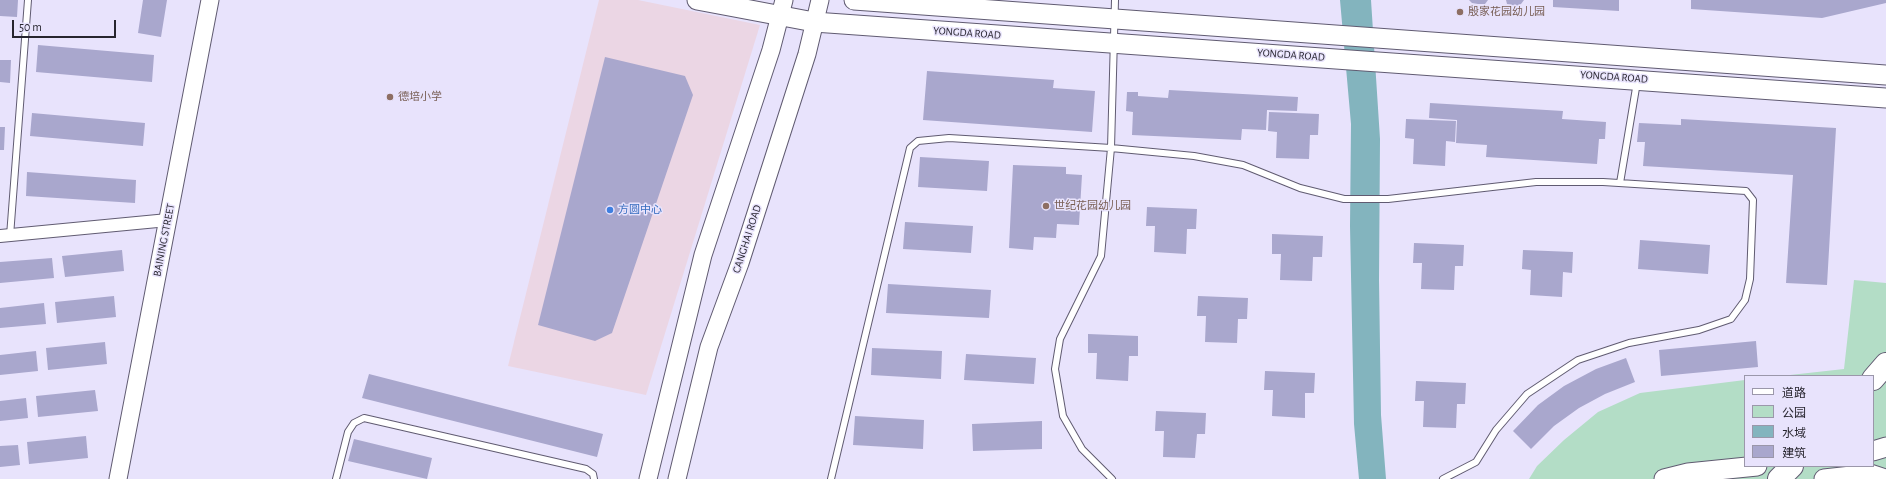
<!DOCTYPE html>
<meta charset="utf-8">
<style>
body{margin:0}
#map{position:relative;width:1886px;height:479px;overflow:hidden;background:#e8e3fc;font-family:"Alegreya Sans","Noto Sans SC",sans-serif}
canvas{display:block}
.legend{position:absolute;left:1744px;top:375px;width:130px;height:92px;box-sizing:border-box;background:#e8e3fc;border:1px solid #9b97aa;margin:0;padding:5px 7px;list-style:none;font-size:12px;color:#27252e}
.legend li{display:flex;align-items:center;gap:8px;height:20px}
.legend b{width:20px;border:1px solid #9b97aa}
.scale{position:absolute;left:12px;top:20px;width:104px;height:18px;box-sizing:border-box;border:2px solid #27252e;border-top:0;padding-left:5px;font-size:12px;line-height:14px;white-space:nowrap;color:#27252e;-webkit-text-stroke:3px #e8e3fc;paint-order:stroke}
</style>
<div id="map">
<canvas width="1886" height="479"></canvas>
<ul class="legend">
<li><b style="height:5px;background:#fff"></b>道路</li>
<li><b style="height:11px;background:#b3ddc6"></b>公园</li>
<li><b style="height:11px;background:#83b4be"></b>水域</li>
<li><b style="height:11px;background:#a9a7cd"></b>建筑</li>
</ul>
<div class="scale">50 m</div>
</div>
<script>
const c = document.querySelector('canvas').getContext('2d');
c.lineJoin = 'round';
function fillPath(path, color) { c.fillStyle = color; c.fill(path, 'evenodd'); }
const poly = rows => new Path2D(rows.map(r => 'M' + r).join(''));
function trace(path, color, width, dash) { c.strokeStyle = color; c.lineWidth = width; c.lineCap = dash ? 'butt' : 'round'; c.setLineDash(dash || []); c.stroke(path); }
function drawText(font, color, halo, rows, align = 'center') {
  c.font = font + ' "Alegreya Sans","Noto Sans SC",sans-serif'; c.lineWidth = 3; c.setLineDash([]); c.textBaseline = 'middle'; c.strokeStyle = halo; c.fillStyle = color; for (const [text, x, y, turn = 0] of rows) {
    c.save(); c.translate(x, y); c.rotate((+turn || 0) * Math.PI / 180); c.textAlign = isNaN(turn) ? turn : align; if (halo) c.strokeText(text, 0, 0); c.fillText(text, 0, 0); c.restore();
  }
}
fillPath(poly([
 [599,0,638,0,760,25,646,395,508,366]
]), '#ebd6e4');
fillPath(poly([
 [1854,280,1886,283,1886,479,1529,479,1537,466,1564,440,1598,412,1640,393,1745,380,1745,466,1873,466,1873,376,1781,376,1844,369]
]), '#b3ddc6');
fillPath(poly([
 [1340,0,1371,0,1380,139,1379,280,1381,415,1386,479,1359,479,1354,424,1350,226,1351,124]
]), '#83b4be');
fillPath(poly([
 [0,0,18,0,17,17,0,16],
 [143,0,167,0,161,37,138,33],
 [1469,0,1488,0,1485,4,1478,4,1472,3],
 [1506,0,1524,0,1521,4,1516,6,1507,4],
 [1553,0,1619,0,1619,11,1553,7],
 [1691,0,1886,0,1886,3,1822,18,1691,9],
 [38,45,154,55,152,82,36,72],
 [605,57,685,76,693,95,612,333,595,341,538,325],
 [0,60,11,60,10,83,0,82],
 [927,71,1054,80,1053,88,1095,91,1092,132,923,120],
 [1169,90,1298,97,1297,111,1267,110,1266,130,1242,129,1241,140,1132,135,1133,112,1126,111,1127,92,1138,92,1138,96,1168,98],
 [1430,103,1563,111,1562,119,1606,122,1605,139,1599,139,1597,164,1486,157,1487,145,1456,143,1457,120,1429,118],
 [1269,112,1319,114,1318,135,1310,135,1309,159,1276,158,1277,132,1268,131],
 [32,113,145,123,143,146,30,136],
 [1406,119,1456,121,1455,142,1446,141,1445,166,1413,164,1414,139,1405,138],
 [1681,119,1836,128,1827,285,1786,283,1793,175,1643,166,1645,142,1637,142,1639,123,1681,125],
 [0,127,5,127,4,150,0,150],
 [920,157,989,161,987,191,918,187],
 [1013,165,1066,167,1066,174,1082,175,1079,225,1057,224,1056,238,1034,237,1033,250,1009,248],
 [27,172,136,180,135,203,26,196],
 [1147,207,1197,209,1196,229,1187,229,1186,254,1154,252,1155,226,1146,226],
 [905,222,973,226,971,253,903,249],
 [1272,234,1323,236,1322,257,1313,257,1312,281,1280,280,1281,254,1272,254],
 [1640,240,1710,245,1708,274,1638,269],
 [1414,243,1464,245,1463,266,1455,266,1454,290,1421,289,1422,263,1413,263],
 [122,250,124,271,65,277,62,256],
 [1523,250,1573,252,1572,273,1563,272,1562,297,1530,295,1531,270,1522,269],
 [52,258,54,278,0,283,0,262],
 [888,284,991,290,989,318,886,313],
 [114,296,116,317,57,323,55,302],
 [1198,296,1248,298,1247,319,1238,319,1237,343,1205,342,1206,316,1197,316],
 [44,303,46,324,0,328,0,308],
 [1088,334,1138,336,1138,356,1129,356,1128,381,1096,379,1097,353,1088,353],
 [1756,341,1758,367,1661,376,1659,350],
 [105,342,107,364,48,370,46,348],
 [872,348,942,351,941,379,871,375],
 [36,351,38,371,0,375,0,355],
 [966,354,1036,358,1034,384,964,380],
 [1626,358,1635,382,1605,394,1579,408,1554,426,1531,449,1513,431,1538,405,1564,386,1596,369],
 [1265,371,1315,373,1314,393,1305,393,1305,418,1272,416,1273,390,1264,390],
 [369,374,603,434,597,457,362,398],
 [1416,381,1466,383,1465,404,1457,404,1456,428,1423,427,1424,401,1415,401],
 [95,390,98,411,38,417,36,396],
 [26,398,28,418,0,421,0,401],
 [1156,411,1206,413,1205,434,1197,434,1195,458,1163,457,1164,431,1155,431],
 [855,416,924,420,923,449,853,445],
 [1042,421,1042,449,973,451,972,424],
 [86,436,88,458,29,464,27,442],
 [354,439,432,458,427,479,348,461],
 [18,445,20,465,0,467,0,446]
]), '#a9a7cd');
const lane = poly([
 [1620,183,1637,82],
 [10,236,28,0],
 [336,479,348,432,354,423,364,418,586,469,593,474,594,479],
 [831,479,910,148,918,141,949,138,1111,148,1194,156,1243,165,1300,188,1344,199,1388,199,1536,182,1603,182,1746,191,1753,200,1750,279,1745,300,1731,319,1699,330,1629,343,1578,360,1527,394,1496,430,1476,462,1443,479],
 [1112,479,1082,449,1063,416,1055,369,1060,339,1101,256,1111,148,1115,0]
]);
const street = poly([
 [0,236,168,220]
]);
const secondary = poly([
 [118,479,210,0],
 [648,479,703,255,771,50,784,0],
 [677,479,709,347,740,263,807,54,820,0]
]);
const primary = poly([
 [697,0,814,22,1886,98],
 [854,0,1886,75],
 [1873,451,1886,447],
 [1664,479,1688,473,1757,466],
 [1824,479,1870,474,1885,479]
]);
const highway = poly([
 [1873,379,1886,364],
 [1779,479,1792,466]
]);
trace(lane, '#605b71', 8);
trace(street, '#605b71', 14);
trace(secondary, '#605b71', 19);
trace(primary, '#605b71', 21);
trace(highway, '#605b71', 24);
trace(lane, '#fff', 6);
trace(street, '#fff', 12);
trace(secondary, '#fff', 17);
trace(primary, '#fff', 19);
trace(highway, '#fff', 22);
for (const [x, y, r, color] of [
 [1460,12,4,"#8d6e63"],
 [390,97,4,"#8d6e63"],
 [1046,206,4,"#8d6e63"],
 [610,210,4,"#3f7fe0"]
]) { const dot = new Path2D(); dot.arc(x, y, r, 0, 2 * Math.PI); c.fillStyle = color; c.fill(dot); trace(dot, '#e8e3fc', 1.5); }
drawText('11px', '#785e54', '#e8e3fc', [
 ["殷家花园幼儿园",1468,12],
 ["德培小学",398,97],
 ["世纪花园幼儿园",1054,206]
], 'left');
drawText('11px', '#27252e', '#e8e3fc', [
 ["YONGDA ROAD",967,33,4],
 ["YONGDA ROAD",1291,55,4],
 ["YONGDA ROAD",1614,77,4],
 ["CANGHAI ROAD",747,239,-72],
 ["BAINING STREET",164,240,-79]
]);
drawText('11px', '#366cbe', '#e8e3fc', [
 ["方圆中心",618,210]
], 'left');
</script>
